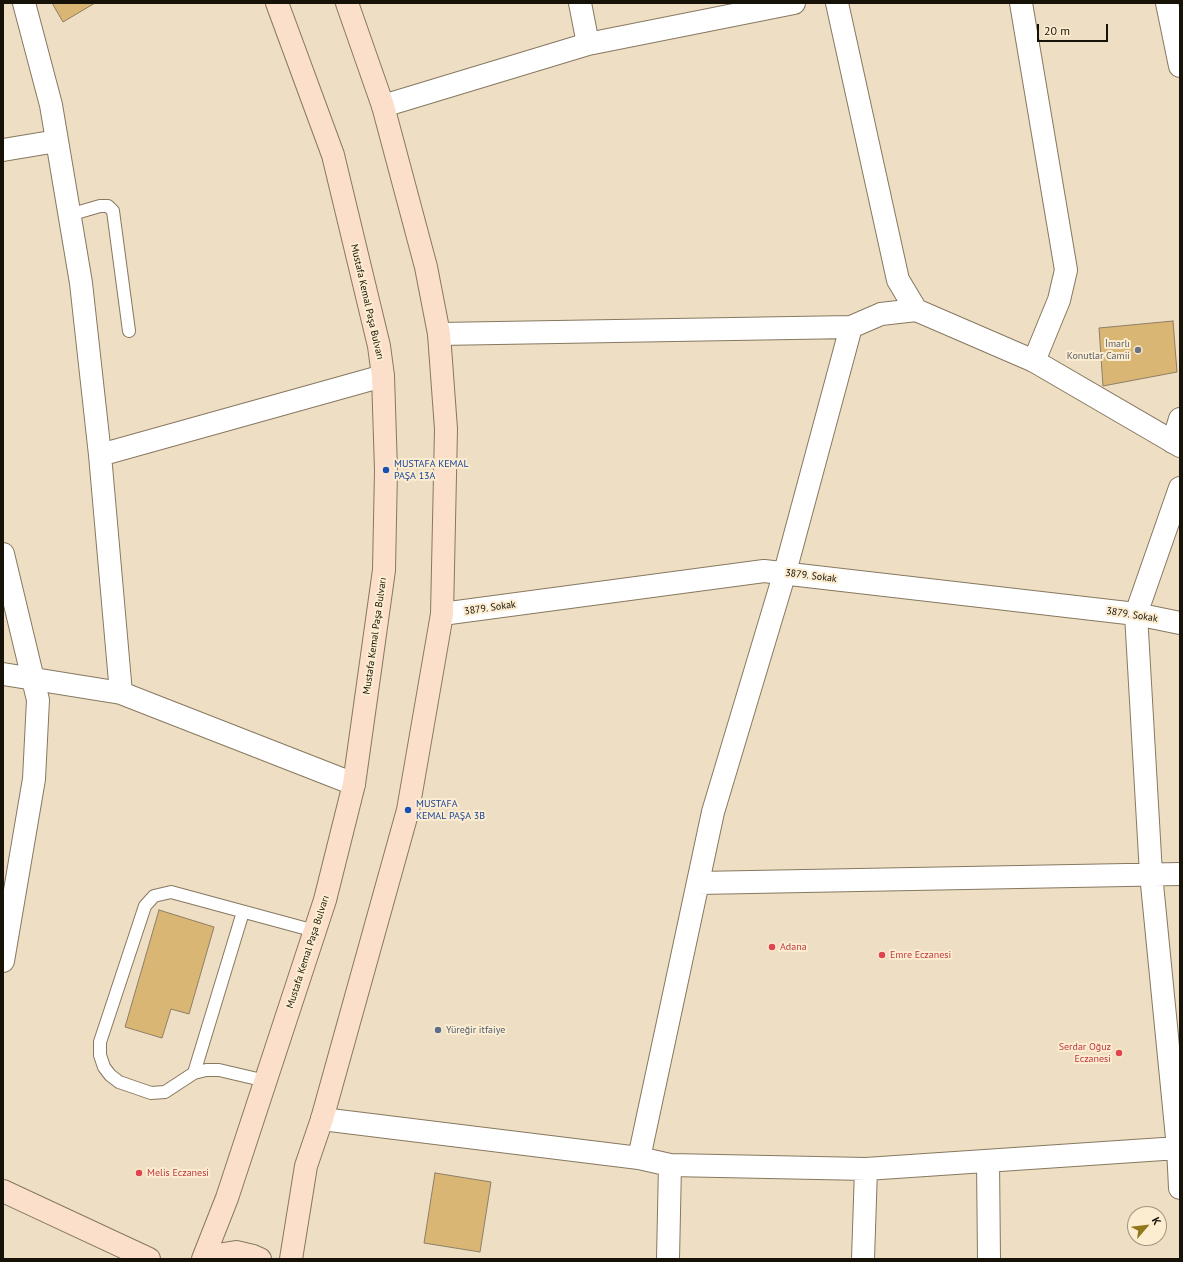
<!DOCTYPE html>
<meta charset="utf-8">
<style>
body{margin:0}
#map{position:relative;width:1183px;height:1262px;overflow:hidden;background:#eedec3;font-family:"PT Sans",sans-serif}
canvas{display:block}
.frame{position:absolute;inset:0;border:4px solid #171208;pointer-events:none}
.north{position:absolute;left:1127px;top:1206px;width:40px;height:40px;box-sizing:border-box;background:#fcecd0;border:1px solid #a09580;border-radius:50%;rotate:62deg;font-size:11px;font-weight:700;line-height:16px;text-align:center;color:#171208}
.north::after{content:'';display:block;margin:auto;width:14px;height:18px;background:#92771d;clip-path:polygon(50% 0,100% 100%,50% 72%,0 100%)}
.scale{position:absolute;left:1037px;top:24px;width:71px;height:18px;box-sizing:border-box;border:2px solid #171208;border-top:0;padding-left:5px;font-size:12px;line-height:14px;white-space:nowrap;color:#171208;-webkit-text-stroke:3px #fcecd0;paint-order:stroke}
</style>
<div id="map">
<canvas width="1183" height="1262"></canvas>
<div class="frame"></div>
<div class="north">K</div>
<div class="scale">20 m</div>
</div>
<script>
const c = document.querySelector('canvas').getContext('2d');
c.lineJoin = 'round';
function fillPath(path, color) { c.fillStyle = color; c.fill(path, 'evenodd'); }
const poly = rows => new Path2D(rows.map(r => 'M' + r).join(''));
function trace(path, color, width, dash) { c.strokeStyle = color; c.lineWidth = width; c.lineCap = dash ? 'butt' : 'round'; c.setLineDash(dash || []); c.stroke(path); }
function drawText(font, color, halo, rows, align = 'center') {
  c.font = font + ' "PT Sans",sans-serif'; c.lineWidth = 4; c.setLineDash([]); c.textBaseline = 'middle'; c.strokeStyle = halo; c.fillStyle = color; for (const [text, x, y, turn = 0] of rows) {
    c.save(); c.translate(x, y); c.rotate((+turn || 0) * Math.PI / 180); c.textAlign = isNaN(turn) ? turn : align; if (halo) c.strokeText(text, 0, 0); c.fillText(text, 0, 0); c.restore();
  }
}
const building = poly([
 [52,3,95,3,63,22,52,3],
 [1173,321,1177,372,1103,386,1099,328,1173,321],
 [159,910,214,927,189,1014,171,1009,162,1038,125,1027,159,910],
 [435,1173,491,1182,480,1252,424,1243,435,1173]
]);
fillPath(building, '#dab675');
trace(building, '#8d7e66', 1);
const service = poly([
 [69,215,100,206,108,206,113,211,129,331],
 [194,1073,243,912],
 [266,1081,219,1070,206,1070,194,1073,165,1092,151,1093,119,1082,110,1075,104,1067,100,1055,100,1042,145,906,154,896,171,892,315,931]
]);
const minor = poly([
 [24,3,51,105,81,283,100,455,121,693],
 [580,3,588,44],
 [1021,3,1066,270,1059,300,1034,361],
 [1167,3,1180,66],
 [383,106,588,44,794,3],
 [3,150,57,141],
 [439,334,851,327,881,314,916,310],
 [1173,442,1180,419],
 [100,455,383,376],
 [1180,488,1136,614,1151,874,1178,1148,1180,1188],
 [3,554,38,700,34,779,3,961],
 [442,614,764,571,1136,614,1180,623],
 [3,674,121,693,354,784],
 [698,883,1180,874],
 [322,1119,639,1158,670,1165,866,1169,1178,1148],
 [639,1158,713,812,785,572,851,327],
 [988,1161,989,1259],
 [668,1259,670,1165],
 [863,1259,866,1169]
]);
const tertiary = poly([
 [837,3,898,280,916,310,1034,361,1180,446]
]);
const secondary = poly([
 [3,1191,149,1259],
 [203,1259,227,1198,325,900,354,784,384,570,386,470,383,376,379,346,333,155,277,3],
 [209,1259,217,1255,236,1252,253,1256,260,1259],
 [291,1259,306,1166,322,1119,408,810,442,614,446,429,439,334,426,267,383,106,347,3]
]);
trace(service, '#877860', 14);
trace(minor, '#877860', 24);
trace(tertiary, '#877860', 24);
trace(secondary, '#877860', 24);
trace(service, '#fff', 12);
trace(minor, '#fff', 22);
trace(tertiary, '#fff', 22);
trace(secondary, '#fbdfca', 22);
for (const [x, y, r, color] of [
 [1138,350,4,"#6b7280"],
 [386,470,4,"#1a4fb4"],
 [408,810,4,"#1a4fb4"],
 [772,947,4,"#e0444e"],
 [882,955,4,"#e0444e"],
 [438,1030,4,"#5c6f8a"],
 [1119,1053,4,"#e0444e"],
 [139,1173,4,"#e0444e"]
]) { const dot = new Path2D(); dot.arc(x, y, r, 0, 2 * Math.PI); c.fillStyle = color; c.fill(dot); trace(dot, '#fcecd0', 1.5); }
drawText('10px', '#171208', '#fcecd0', [
 ["Mustafa Kemal Paşa Bulvarı",367,302,77],
 ["3879. Sokak",811,576,7],
 ["3879. Sokak",490,608,-8],
 ["3879. Sokak",1132,615,9],
 ["Mustafa Kemal Paşa Bulvarı",375,636,-82],
 ["Mustafa Kemal Paşa Bulvarı",308,952,-72]
]);
drawText('10px', '#5b616d', '#fcecd0', [
 ["İmarlı",1130,344],
 ["Konutlar Camii",1130,356]
], 'right');
drawText('10px', '#164399', '#fcecd0', [
 ["MUSTAFA KEMAL",394,464],
 ["PAŞA 13A",394,476],
 ["MUSTAFA",416,804],
 ["KEMAL PAŞA 3B",416,816]
], 'left');
drawText('10px', '#be3a42', '#fcecd0', [
 ["Adana",780,947],
 ["Emre Eczanesi",890,955],
 ["Serdar Oğuz",1111,1047,"right"],
 ["Eczanesi",1111,1059,"right"],
 ["Melis Eczanesi",147,1173]
], 'left');
drawText('10px', '#4e5e75', '#fcecd0', [
 ["Yüreğir itfaiye",446,1030]
], 'left');
</script>
